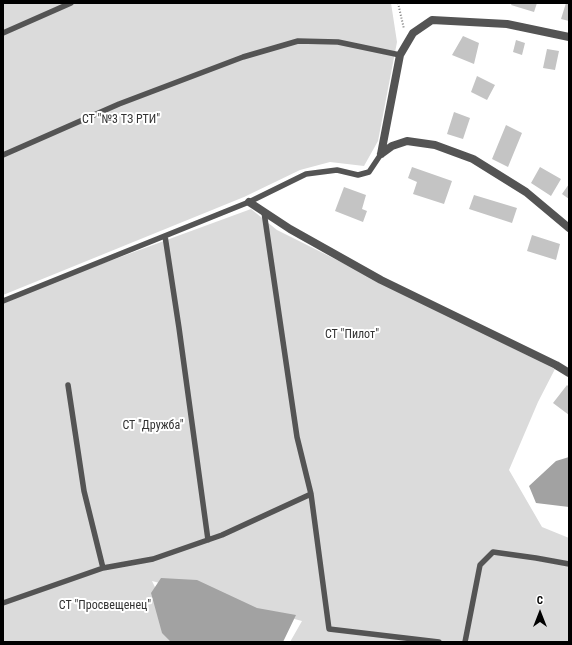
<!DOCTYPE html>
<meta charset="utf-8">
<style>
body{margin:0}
#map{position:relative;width:572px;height:645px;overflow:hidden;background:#fff;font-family:"Roboto Condensed",sans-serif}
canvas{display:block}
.frame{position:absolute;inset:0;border:4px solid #000;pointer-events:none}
.north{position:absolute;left:520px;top:593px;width:40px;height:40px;-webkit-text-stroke:3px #fff;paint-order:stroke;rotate:0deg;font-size:11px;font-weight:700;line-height:16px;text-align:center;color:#000}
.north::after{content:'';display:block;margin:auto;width:14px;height:18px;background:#000;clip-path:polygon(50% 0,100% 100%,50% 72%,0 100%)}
</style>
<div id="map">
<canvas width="572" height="645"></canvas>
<div class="frame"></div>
<div class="north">С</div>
</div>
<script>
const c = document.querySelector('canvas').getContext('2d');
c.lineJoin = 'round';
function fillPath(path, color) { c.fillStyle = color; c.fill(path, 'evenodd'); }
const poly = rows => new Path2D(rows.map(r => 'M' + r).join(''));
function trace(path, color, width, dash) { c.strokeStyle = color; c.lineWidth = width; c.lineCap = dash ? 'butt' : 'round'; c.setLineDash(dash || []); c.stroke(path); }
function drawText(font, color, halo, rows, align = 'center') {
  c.font = font + ' "Roboto Condensed",sans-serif'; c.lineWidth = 4; c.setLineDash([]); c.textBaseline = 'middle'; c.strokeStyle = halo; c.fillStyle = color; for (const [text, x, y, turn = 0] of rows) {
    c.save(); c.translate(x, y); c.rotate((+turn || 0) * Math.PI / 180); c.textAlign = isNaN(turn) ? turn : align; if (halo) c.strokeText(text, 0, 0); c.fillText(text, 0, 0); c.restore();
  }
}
fillPath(poly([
 [3,3,391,3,397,42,378,141,364,166,330,162,300,170,244,197,3,295],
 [251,209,277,230,555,369,538,402,509,470,542,527,569,538,569,642,290,642,302,621,152,581,182,642,3,642,3,303,55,281]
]), '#dbdbdb');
fillPath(poly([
 [569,457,569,507,536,503,529,486,556,461],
 [161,578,197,580,257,608,296,615,283,642,171,642,162,633,151,593]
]), '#a2a2a2');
fillPath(poly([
 [512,3,537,3,534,12,511,5],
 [566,3,569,3,569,21,561,19],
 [463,36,479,43,474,64,452,55],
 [516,40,525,43,522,55,513,52],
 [547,49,559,51,555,70,543,68],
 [477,76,495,85,487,100,471,92],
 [454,112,470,118,463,139,447,134],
 [506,125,522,133,508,167,492,159],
 [412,167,452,181,444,204,413,194,417,182,408,178],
 [540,167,561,179,551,196,531,183],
 [569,184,569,199,562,194],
 [344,187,366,195,362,209,367,211,363,222,335,211],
 [474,195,517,208,512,223,469,209],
 [532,235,560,244,556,260,527,251],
 [567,385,569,387,569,415,553,403]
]), '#c4c4c4');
trace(poly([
 [398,3,404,29]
]), '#767676', 2, [1, 2]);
trace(poly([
 [3,33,71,3],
 [3,155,119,104,243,57,298,41,338,42,400,55],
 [165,236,179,328,208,540],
 [3,301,249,202,306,174,337,170,358,175,369,172,381,154],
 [68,385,84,491,103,568],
 [311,494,329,629,439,642],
 [3,603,103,568,153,559,222,535,311,494,297,437,264,212],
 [465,642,480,565,493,552,536,558,569,564]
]), '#545454', 5.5);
trace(poly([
 [381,154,400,55,413,33,432,20,507,24,569,37],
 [381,154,392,146,407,141,435,145,473,159,526,192,569,228],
 [249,202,290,229,381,280,556,365,569,373]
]), '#545454', 8);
drawText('12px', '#323232', '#fff', [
 ["СТ \"№3 ТЗ РТИ\"",121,120],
 ["СТ \"Пилот\"",352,335],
 ["СТ \"Дружба\"",153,426],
 ["СТ \"Просвещенец\"",105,606]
]);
</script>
